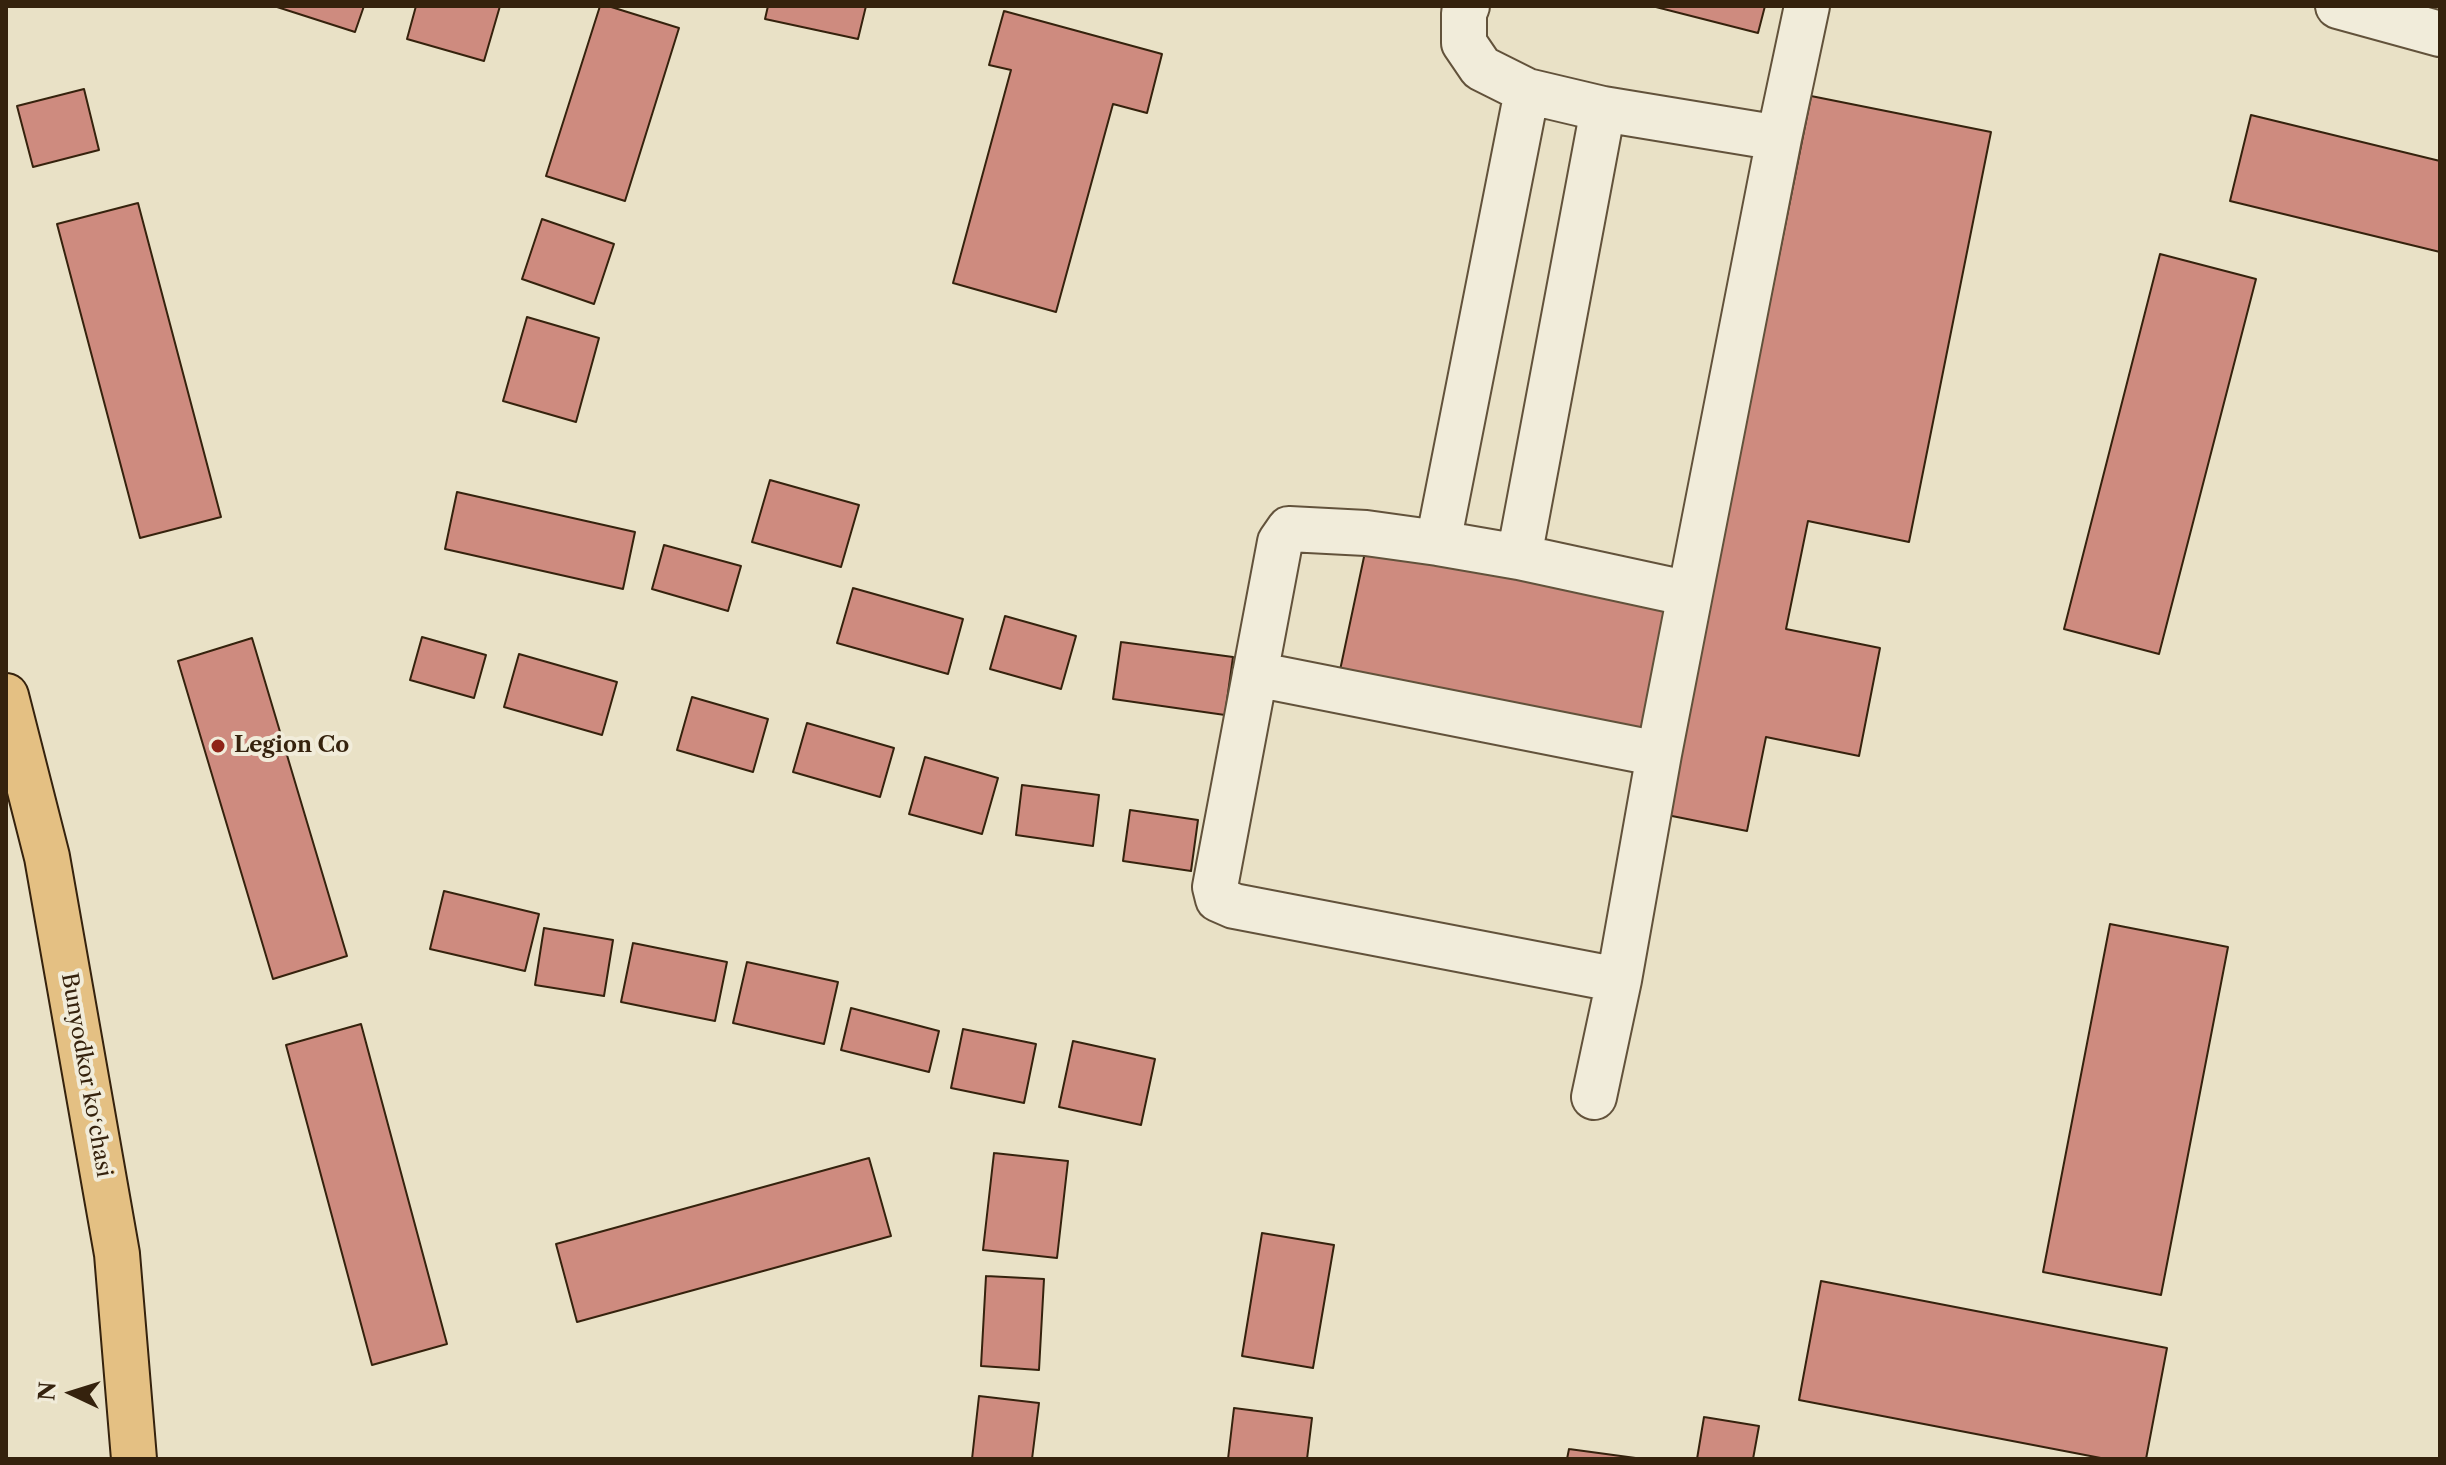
<!DOCTYPE html>
<meta charset="utf-8">
<style>
body{margin:0}
#map{position:relative;width:2446px;height:1465px;overflow:hidden;background:#e9e1c6;font-family:"Libre Caslon Text",serif}
canvas{display:block}
.frame{position:absolute;inset:0;border:8px solid #35220d;pointer-events:none}
.north{position:absolute;left:32px;top:1353px;width:80px;height:80px;-webkit-text-stroke:6px #f1ecda;paint-order:stroke;rotate:274deg;font-size:22px;font-weight:700;line-height:32px;text-align:center;color:#35220d}
.north::after{content:'';display:block;margin:auto;width:28px;height:36px;background:#35220d;clip-path:polygon(50% 0,100% 100%,50% 72%,0 100%)}
</style>
<div id="map">
<canvas width="2446" height="1465"></canvas>
<div class="frame"></div>
<div class="north">N</div>
</div>
<script>
const c = document.querySelector('canvas').getContext('2d');
c.lineJoin = 'round';
function fillPath(path, color) { c.fillStyle = color; c.fill(path, 'evenodd'); }
const poly = rows => new Path2D(rows.map(r => 'M' + r).join(''));
function trace(path, color, width, dash) { c.strokeStyle = color; c.lineWidth = width; c.lineCap = dash ? 'butt' : 'round'; c.setLineDash(dash || []); c.stroke(path); }
function drawText(font, color, halo, rows, align = 'center') {
  c.font = font + ' "Libre Caslon Text",serif'; c.lineWidth = 8; c.setLineDash([]); c.textBaseline = 'middle'; c.strokeStyle = halo; c.fillStyle = color; for (const [text, x, y, turn = 0] of rows) {
    c.save(); c.translate(x, y); c.rotate((+turn || 0) * Math.PI / 180); c.textAlign = isNaN(turn) ? turn : align; if (halo) c.strokeText(text, 0, 0); c.fillText(text, 0, 0); c.restore();
  }
}
const building = poly([
 [274,6,364,6,355,32,274,6],
 [416,6,500,6,484,61,407,39,416,6],
 [600,6,608,6,679,28,625,201,546,176,600,6],
 [768,6,866,6,858,39,765,19,768,6],
 [1652,6,1765,6,1758,33,1652,6],
 [1004,11,1162,54,1147,113,1113,104,1056,312,953,283,1011,70,989,65,1004,11],
 [84,89,99,150,33,167,17,106,84,89],
 [1811,96,1991,132,1909,542,1808,521,1786,629,1880,648,1859,756,1766,737,1747,831,1667,815,1811,96],
 [2251,115,2440,161,2440,252,2230,201,2251,115],
 [138,203,221,517,140,538,57,224,138,203],
 [542,219,614,244,594,304,522,279,542,219],
 [2160,254,2256,279,2159,654,2064,629,2160,254],
 [527,317,599,338,576,422,503,401,527,317],
 [770,480,859,505,841,567,752,542,770,480],
 [457,492,635,532,623,589,445,549,457,492],
 [1368,538,1688,607,1659,743,1339,675,1368,538],
 [664,545,741,566,728,611,652,589,664,545],
 [853,588,963,619,948,674,837,643,853,588],
 [1005,616,1076,636,1061,689,990,669,1005,616],
 [422,637,486,655,474,698,410,680,422,637],
 [252,638,347,956,273,979,178,661,252,638],
 [1121,642,1233,657,1225,715,1113,699,1121,642],
 [519,654,617,682,602,735,504,707,519,654],
 [692,697,768,719,753,772,677,750,692,697],
 [807,723,894,748,880,797,793,772,807,723],
 [925,757,998,778,982,834,909,814,925,757],
 [1022,785,1099,795,1093,846,1016,835,1022,785],
 [1130,810,1198,820,1191,871,1123,861,1130,810],
 [444,891,539,914,525,971,430,949,444,891],
 [2110,924,2228,947,2161,1295,2043,1272,2110,924],
 [544,928,613,940,604,996,535,985,544,928],
 [633,943,727,962,715,1021,621,1002,633,943],
 [747,962,838,982,824,1044,733,1023,747,962],
 [851,1008,939,1031,929,1072,841,1050,851,1008],
 [361,1024,447,1344,372,1365,286,1045,361,1024],
 [963,1029,1036,1044,1024,1103,951,1088,963,1029],
 [1073,1041,1155,1059,1141,1125,1059,1107,1073,1041],
 [994,1153,1068,1161,1057,1258,983,1250,994,1153],
 [869,1158,891,1236,577,1322,556,1244,869,1158],
 [1262,1233,1334,1245,1313,1368,1242,1356,1262,1233],
 [986,1276,1044,1279,1039,1370,981,1366,986,1276],
 [1821,1281,2167,1348,2146,1459,2106,1459,1799,1400,1821,1281],
 [979,1396,1039,1403,1032,1459,972,1459,979,1396],
 [1234,1408,1312,1418,1307,1459,1228,1459,1234,1408],
 [1704,1417,1759,1426,1753,1459,1697,1459,1704,1417],
 [1569,1449,1643,1459,1567,1459,1569,1449]
]);
fillPath(building, '#ce8b7f');
trace(building, '#35220d', 2);
const minor = poly([
 [1467,6,1464,13,1464,43,1481,68,1527,91,1603,109,1519,557],
 [2338,6,2440,34],
 [1603,109,1779,138],
 [1438,543,1527,91],
 [1690,594,1519,557,1438,543,1366,533,1289,529,1280,542,1215,887,1218,899,1234,906,1619,980,1659,754,1690,594,1779,138,1807,6],
 [1255,674,1659,754],
 [1594,1097,1619,980]
]);
const major = poly([
 [6,696,47,857,117,1254,134,1459]
]);
trace(minor, '#62523b', 48);
trace(major, '#35220d', 48);
trace(minor, '#f1ecda', 44);
trace(major, '#e4c083', 44);
for (const [x, y, r, color] of [
 [218,746,8,"#8f2418"]
]) { const dot = new Path2D(); dot.arc(x, y, r, 0, 2 * Math.PI); c.fillStyle = color; c.fill(dot); trace(dot, '#f1ecda', 3); }
drawText('bold 22px', '#35220d', '#f1ecda', [
 ["Legion Co",234,746]
], 'left');
drawText('22px', '#35220d', '#f1ecda', [
 ["Bunyodkor koʻchasi",86,1075,80]
]);
</script>
